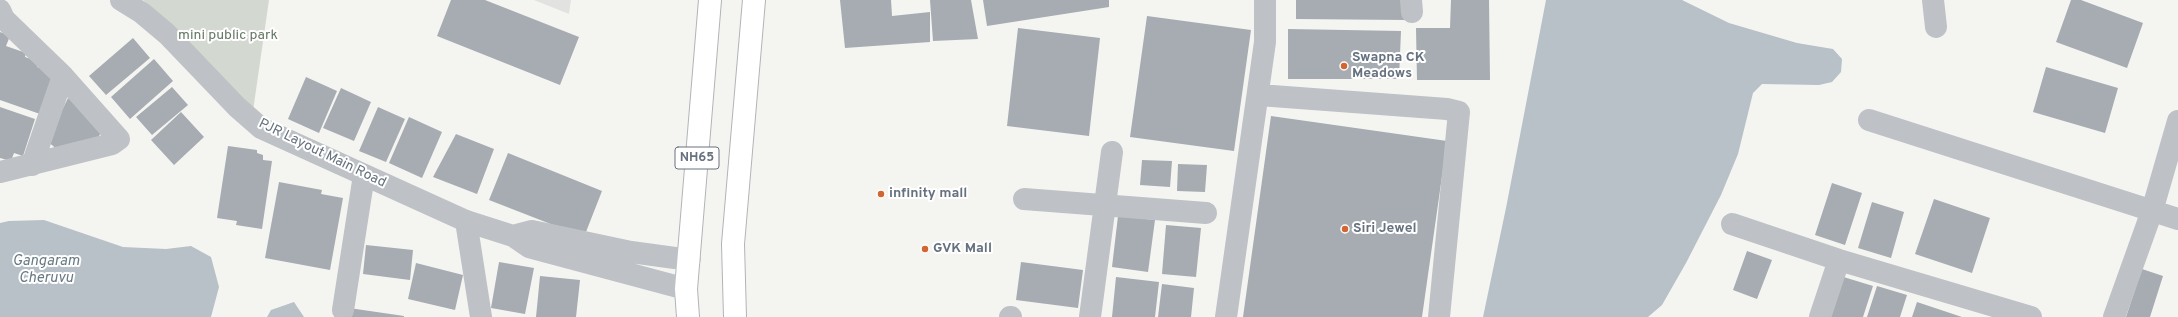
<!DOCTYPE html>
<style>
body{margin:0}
canvas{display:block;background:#f4f4f1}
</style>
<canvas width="2178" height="317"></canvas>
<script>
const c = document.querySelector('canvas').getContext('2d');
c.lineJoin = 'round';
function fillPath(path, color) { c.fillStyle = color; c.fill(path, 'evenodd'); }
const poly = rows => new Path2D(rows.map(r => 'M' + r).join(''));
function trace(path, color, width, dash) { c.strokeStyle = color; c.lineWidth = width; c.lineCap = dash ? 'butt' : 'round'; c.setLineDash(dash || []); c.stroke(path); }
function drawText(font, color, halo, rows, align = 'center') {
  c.font = font + ' Overpass,sans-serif'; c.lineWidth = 4; c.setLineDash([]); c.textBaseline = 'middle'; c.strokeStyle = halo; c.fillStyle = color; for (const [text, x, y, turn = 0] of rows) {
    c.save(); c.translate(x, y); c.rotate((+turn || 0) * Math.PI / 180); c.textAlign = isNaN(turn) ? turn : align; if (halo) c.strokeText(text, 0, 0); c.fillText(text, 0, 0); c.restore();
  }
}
fillPath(poly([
 [534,0,571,0,569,14]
]), '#e2e3e1');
fillPath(poly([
 [143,0,269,0,253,111,196,56]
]), '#d3d9d1');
fillPath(poly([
 [1546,0,1682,0,1729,23,1797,43,1833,49,1842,59,1841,72,1832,82,1819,85,1762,84,1753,93,1738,154,1721,195,1686,263,1662,305,1648,317,1483,317,1506,208],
 [44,220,123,247,166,249,191,246,211,257,219,287,211,317,0,317,0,223,9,221],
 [294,302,304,317,267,317,271,310]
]), '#b8c1c7');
fillPath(poly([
 [451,0,485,0,579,37,560,85,437,36],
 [840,0,891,0,892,16,930,12,930,42,845,48],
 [930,0,971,0,978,39,933,41],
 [983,0,1109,0,1109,7,987,26],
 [1296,0,1407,0,1406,20,1296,19],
 [1451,0,1489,0,1490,80,1417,80,1416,28,1450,28],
 [2071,0,2081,0,2143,23,2127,68,2056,42],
 [1147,16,1251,30,1234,151,1130,137],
 [1018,28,1100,38,1089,136,1007,126],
 [1288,29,1401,31,1399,79,1288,79],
 [0,32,10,36,6,46,26,53,25,57,39,62,37,67,54,72,40,114,0,100],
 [133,38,150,58,106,95,89,76],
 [154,59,173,81,130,119,111,97],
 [2046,67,2118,88,2105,133,2033,112],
 [306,77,337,91,319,133,288,119],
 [172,87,188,105,152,135,136,117],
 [341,88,371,102,354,141,323,128],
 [68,98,104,128,97,139,58,150,47,141],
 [0,107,35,119,23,156,14,153,11,161,0,158],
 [378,107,405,119,386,162,359,151],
 [181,112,204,137,174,165,151,140],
 [1271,116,1447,141,1422,317,1243,317],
 [409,117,442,132,422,178,389,163],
 [456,134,494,149,477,194,433,177],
 [228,146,257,150,257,153,263,155,263,160,272,161,262,229,236,225,237,221,217,218],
 [508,153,602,191,584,237,489,200],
 [1142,160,1172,161,1170,187,1140,185],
 [1178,164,1207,165,1205,192,1177,191],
 [279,182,322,190,321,194,343,198,330,270,265,258],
 [1832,183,1862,193,1845,245,1815,235],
 [1934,199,1990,218,1972,273,1915,254],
 [1872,202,1904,212,1891,258,1858,248],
 [1118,216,1155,220,1148,272,1112,267],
 [1166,225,1201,228,1196,277,1162,274],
 [366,245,413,250,410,280,363,274],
 [1747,251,1772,260,1757,299,1733,290],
 [499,262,534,268,525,314,491,308],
 [1021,262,1083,270,1078,308,1016,300],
 [416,263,463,275,455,310,408,299],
 [2142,269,2163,276,2150,317,2126,317],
 [1837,275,1873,286,1863,317,1824,317],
 [540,276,580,280,576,317,536,317],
 [1116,277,1159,282,1155,317,1112,317],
 [1162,284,1194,288,1191,317,1158,317],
 [1877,286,1907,295,1900,317,1867,317],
 [1917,302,1962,317,1912,317],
 [349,308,404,316,404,317,348,317]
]), '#a6acb1');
const trunk = poly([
 [688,317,686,289,710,0],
 [735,317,733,244,754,0]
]);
trace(trunk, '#b1b4b7', 24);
trace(poly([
 [1411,0,1412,12],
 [1933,0,1936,27],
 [0,10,4,19,63,76,119,139,112,144,0,172],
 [1259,95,1447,109,1459,112,1439,317],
 [1869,120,2178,219],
 [32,165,63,76],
 [1024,199,1206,213],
 [466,221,481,317],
 [1732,224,1839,260,2031,317],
 [343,310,364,175],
 [1010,317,1011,317],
 [1090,317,1112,152],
 [1226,317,1265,42,1265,0],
 [1820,317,1839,260],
 [2114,317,2152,211,2178,121]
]), '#bec1c5', 22);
trace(poly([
 [121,0,142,13,167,34,237,107,261,128,466,221,513,236,529,247,686,289],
 [513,236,532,231,631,252,675,258,690,258]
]), '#bec1c5', 22);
trace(trunk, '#fff', 22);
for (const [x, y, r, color] of [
 [1344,66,4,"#d26633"],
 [881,194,4,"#d26633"],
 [1345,229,4,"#d26633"],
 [925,249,4,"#d26633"]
]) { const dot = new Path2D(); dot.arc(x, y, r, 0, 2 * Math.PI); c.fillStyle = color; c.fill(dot); trace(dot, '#fff', 1.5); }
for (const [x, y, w] of [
 [697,158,44]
]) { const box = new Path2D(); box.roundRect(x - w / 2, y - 11, w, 22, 3); c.fillStyle = '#fff'; c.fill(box); trace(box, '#66727f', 1); }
drawText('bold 13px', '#66727f', null, [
 ["NH65",697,158]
]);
drawText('14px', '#667764', '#fff', [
 ["mini public park",228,36]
]);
drawText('bold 14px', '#66727f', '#fff', [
 ["Swapna CK",1352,58],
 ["Meadows",1352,74],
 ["infinity mall",889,194],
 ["Siri Jewel",1353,229],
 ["GVK Mall",933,249]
], 'left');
drawText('14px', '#66727f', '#fff', [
 ["PJR Layout Main Road",322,154,26]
]);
drawText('italic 15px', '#677983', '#fff', [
 ["Gangaram",46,262],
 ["Cheruvu",46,279]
]);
</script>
